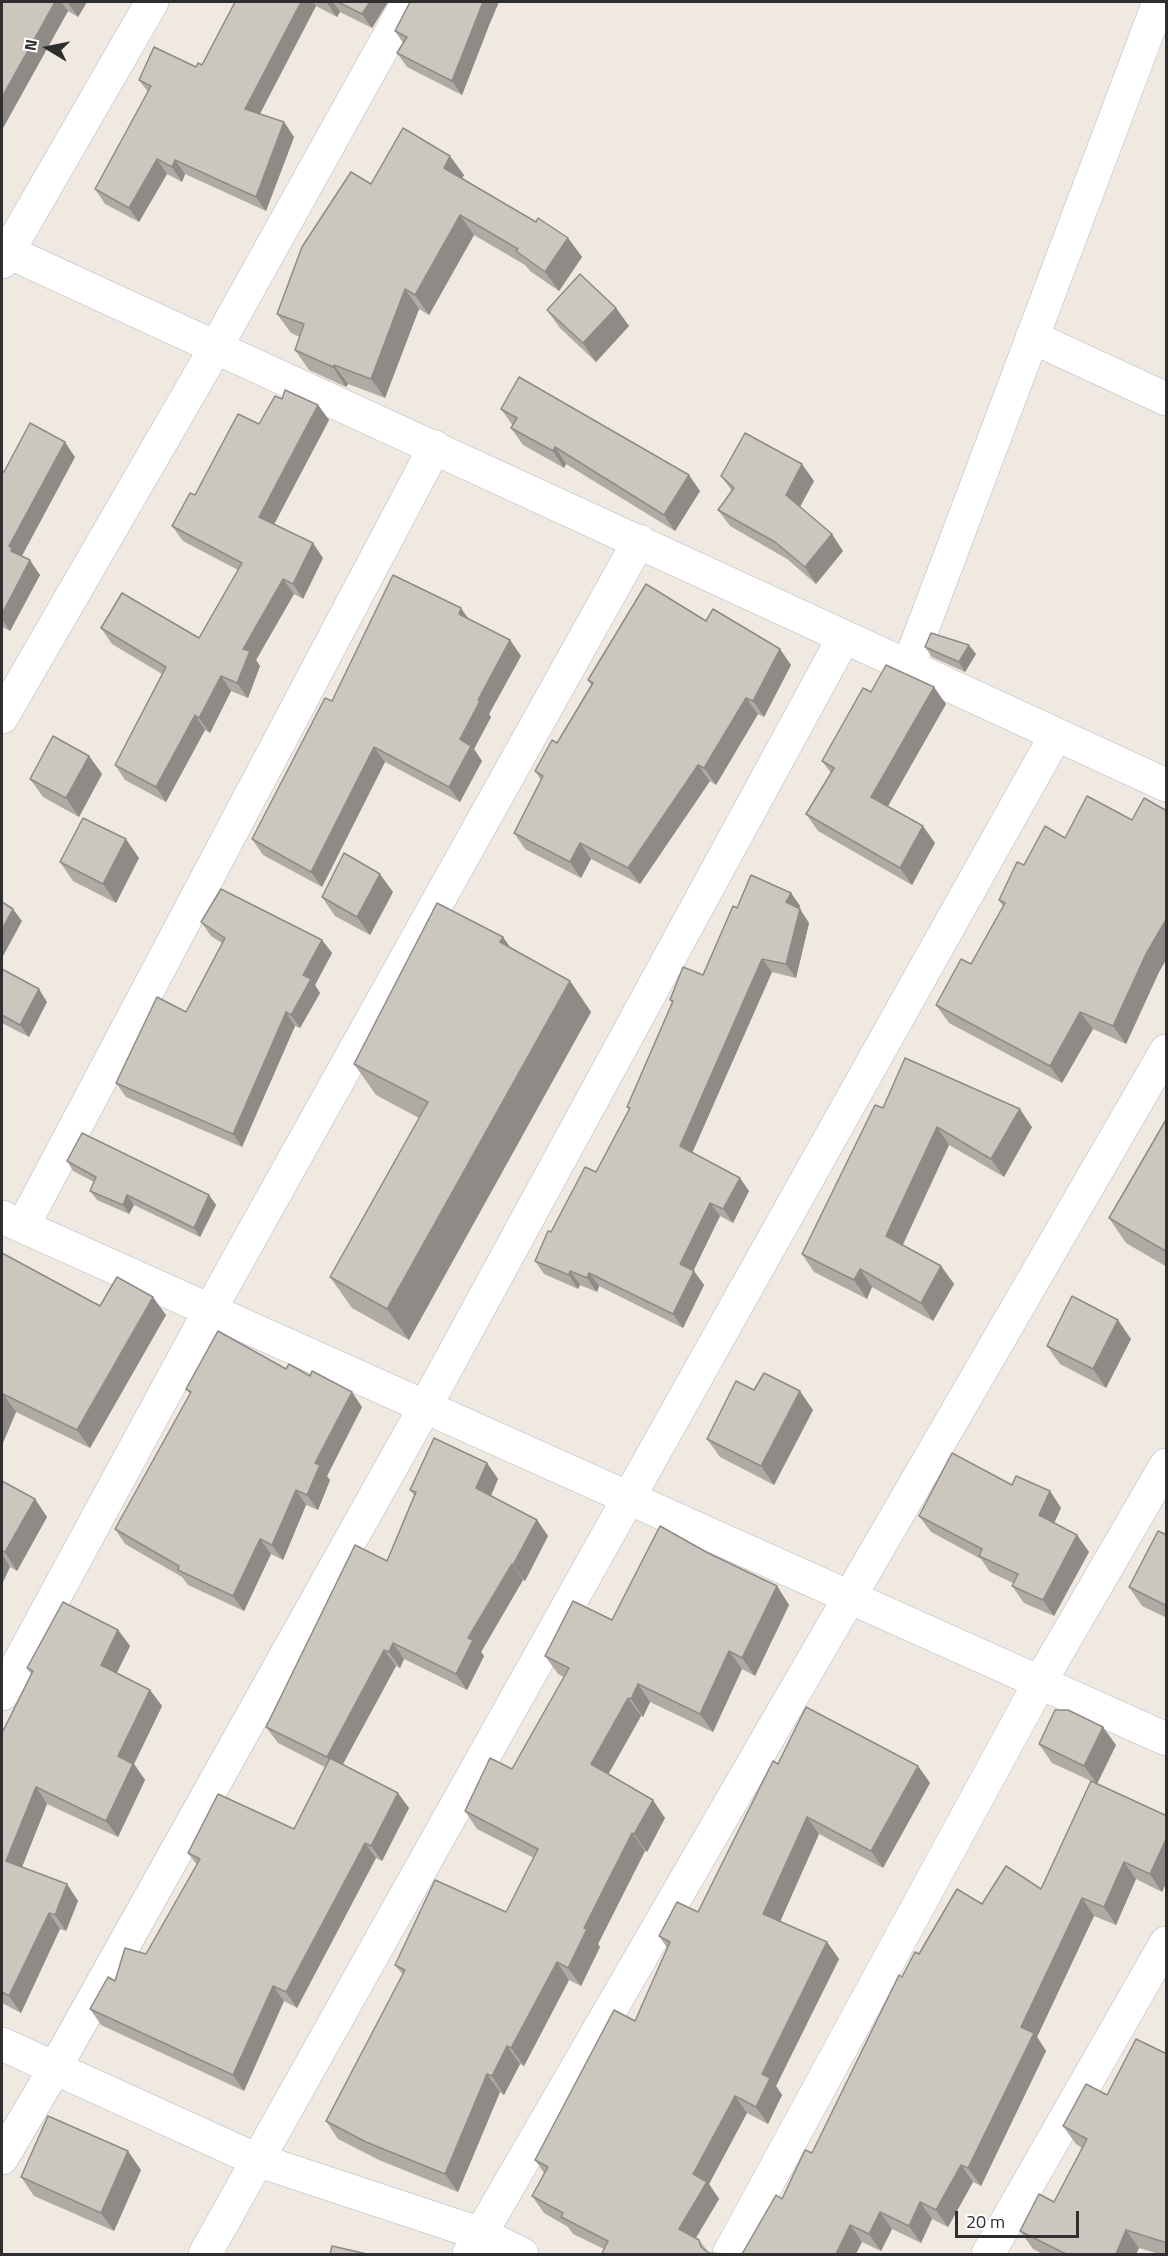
<!DOCTYPE html>
<style>
body{margin:0}
#map{position:relative;width:1168px;height:2256px;overflow:hidden;background:#efe9e1;font-family:"Titillium Web",sans-serif}
canvas{display:block}
.frame{position:absolute;inset:0;border:3px solid #2e2e2e;pointer-events:none}
.north{position:absolute;left:18px;top:18px;width:60px;height:60px;-webkit-text-stroke:4px #fff;paint-order:stroke;rotate:280deg;font-size:16px;font-weight:700;line-height:24px;text-align:center;color:#2e2e2e}
.north::after{content:'';display:block;margin:auto;width:21px;height:27px;background:#2e2e2e;clip-path:polygon(50% 0,100% 100%,50% 72%,0 100%)}
.scale{position:absolute;left:955px;top:2211px;width:124px;height:27px;box-sizing:border-box;border:3px solid #2e2e2e;border-top:0;padding-left:8px;font-size:18px;line-height:21px;white-space:nowrap;color:#2e2e2e;-webkit-text-stroke:4px #fff;paint-order:stroke}
</style>
<div id="map">
<canvas width="1168" height="2256"></canvas>
<div class="frame"></div>
<div class="north">N</div>
<div class="scale">20 m</div>
</div>
<script>
const c = document.querySelector('canvas').getContext('2d');
c.lineJoin = 'round';
const poly = rows => new Path2D(rows.map(r => 'M' + r).join(''));
function trace(path, color, width, dash) { c.strokeStyle = color; c.lineWidth = width; c.lineCap = dash ? 'butt' : 'round'; c.setLineDash(dash || []); c.stroke(path); }
function fillPath(path, color) { c.fillStyle = color; c.fill(path, 'evenodd'); }
const minor = poly([
 [2,249,1166,785],
 [2,262,152,2],
 [1032,337,1166,399],
 [908,667,1159,2],
 [2,717,216,347,408,2],
 [2,1217,1166,1739],
 [23,1226,435,447],
 [2,1694,210,1310,639,541],
 [2,2044,257,2160,481,2234,522,2254],
 [2,2158,55,2068,425,1407,844,637],
 [205,2254,1056,735],
 [469,2254,1166,1051],
 [729,2254,1040,1682,1166,1465],
 [988,2254,1166,1943]
]);
trace(minor, '#b4b7c1', 34);
trace(minor, '#fff', 33);
fillPath(poly([
 [2,2,87,2,78,17,68,11,3,128,2,128],
 [235,2,388,2,372,28,340,12,337,17,316,6,260,114,284,122,294,137,266,211,185,174,182,182,167,174,139,222,105,204,95,189,148,92,139,80,202,65],
 [488,28,462,95,407,67,397,53,403,43,395,31],
 [464,175,462,179,536,222,568,238,582,257,559,291,530,271,525,265,474,235,429,315,419,309,385,398,348,384,346,387,309,370,295,350,300,337,291,333,277,314,371,184],
 [616,308,629,326,596,362,560,328,547,310],
 [282,399,318,405,329,420,274,524,323,558,303,599,294,594,256,660,260,666,248,698,231,691,210,733,205,730,166,802,125,780,115,765,162,674,112,644,101,628,199,638,238,570,183,541,172,526,195,495],
 [501,409,700,491,675,531,566,464,564,468,523,445,511,428,513,426],
 [75,457,22,556,40,575,10,631,2,627,2,471,4,472],
 [721,476,814,481,800,507,843,551,816,584,787,559,730,526,718,510,732,491],
 [469,619,510,640,521,656,489,714,491,717,474,749,482,761,460,802,385,762,322,887,263,855,252,839,332,701],
 [706,621,791,665,764,717,758,714,716,785,710,781,640,884,591,859,581,878,525,849,514,833,541,780,535,771,557,743,591,685,588,680],
 [925,647,976,654,965,672,932,657],
 [871,692,946,704,887,806,935,843,912,885,818,831,806,814,831,773,822,761],
 [89,756,102,774,79,817,43,797,30,779],
 [1167,811,1167,958,1159,972,1126,1044,1093,1029,1062,1083,949,1023,936,1005,971,964,1003,906,999,900,1024,865,1065,838],
 [139,858,116,903,73,881,60,862],
 [393,892,370,935,335,916,322,897],
 [791,893,800,906,799,909,809,923,796,978,772,972,692,1153,749,1191,733,1223,720,1216,693,1270,704,1285,683,1328,599,1286,597,1292,580,1285,578,1289,544,1274,535,1261,551,1232,596,1172,629,1109,627,1107,672,1003,670,1000,703,975,737,908],
 [201,922,322,940,332,953,315,985,320,993,300,1028,295,1026,242,1147,126,1097,116,1083,186,1012,222,943,211,936],
 [510,947,570,981,591,1012,409,1340,352,1308,330,1277,419,1118,376,1095,354,1064],
 [2,969,47,1002,29,1037,2,1023],
 [883,1108,1032,1127,1004,1177,949,1145,903,1245,941,1266,954,1284,933,1321,872,1287,867,1299,814,1272,802,1254],
 [1167,1118,1167,1267,1126,1243,1109,1218],
 [67,1161,209,1195,216,1205,200,1237,134,1205,129,1214,97,1200,90,1191,94,1182,73,1171],
 [2,1253,100,1306,166,1315,90,1448,16,1412,2,1445],
 [1131,1339,1106,1388,1060,1364,1047,1346],
 [286,1369,362,1407,327,1476,330,1480,318,1510,306,1505,283,1560,271,1554,244,1611,188,1585,182,1577,125,1544,115,1529,190,1394,186,1389],
 [754,1390,813,1410,774,1485,720,1457,707,1439],
 [487,1463,498,1479,491,1496,537,1520,548,1536,525,1581,523,1580,481,1652,484,1656,467,1690,404,1659,400,1668,396,1666,343,1764,409,1808,382,1861,376,1858,297,2008,284,2001,244,2091,101,2025,90,2009,115,1981,146,1954,197,1865,188,1853,294,1829,325,1767,278,1743,266,1727,387,1561,414,1495,410,1490],
 [2,1481,35,1499,47,1517,17,1571,10,1567,2,1584],
 [1012,1485,1050,1491,1061,1508,1054,1523,1077,1535,1089,1552,1054,1616,1024,1603,1012,1586,1013,1583,990,1572,981,1559,931,1532,919,1516],
 [1167,1535,1167,1618,1142,1606,1129,1587],
 [708,1553,777,1586,789,1605,755,1676,742,1669,713,1732,650,1702,643,1717,641,1716,608,1774,665,1818,647,1852,645,1851,598,1944,600,1947,581,1986,569,1980,524,2066,520,2064,504,2095,500,2092,458,2192,379,2160,338,2139,326,2121,403,1975,395,1965,506,1912,534,1858,477,1829,465,1811,512,1769,564,1677,558,1674,545,1656,612,1620],
 [118,1630,130,1646,117,1673,150,1690,162,1706,134,1764,145,1780,118,1837,47,1804,22,1867,67,1884,78,1901,66,1931,60,1929,21,2013,2,2003,2,1733,31,1674,27,1668],
 [1039,1744,1116,1745,1097,1784,1167,1816,1167,1881,1162,1892,1136,1879,1116,1925,1094,1916,1037,2037,1046,2051,981,2186,973,2182,948,2227,932,2219,921,2243,892,2229,881,2251,862,2242,782,2199,812,2153,902,1977,919,1954,982,1904,1041,1889,1091,1781,1052,1763],
 [778,1764,918,1766,930,1783,883,1868,819,1834,780,1921,827,1942,839,1959,776,2086,782,2095,768,2124,747,2113,709,2184,719,2199,696,2238,699,2240,709,2253,725,2254,603,2254,602,2253,604,2249,573,2234,568,2227,544,2213,532,2196,544,2173,535,2160,635,2021,668,1949,659,1936,698,1912],
 [1167,2054,1167,2254,1159,2254,1139,2248,1136,2254,1043,2254,1033,2249,1020,2231,1054,2202,1082,2148,1076,2144,1063,2126],
 [141,2170,114,2231,34,2196,21,2177]
]), '#afaba4');
fillPath(poly([
 [55,2,61,2,68,11,3,128,2,127,2,97],
 [69,2,87,2,78,17,68,3],
 [301,2,313,2,316,6,255,123,245,109],
 [328,2,333,2,340,12,337,17,327,3],
 [370,2,388,2,372,28,362,14],
 [483,2,499,2,488,28,462,95,452,81],
 [284,122,294,137,266,211,256,197],
 [450,156,464,175,457,187,444,168],
 [157,159,167,174,139,222,129,208],
 [175,160,185,174,182,182,172,167],
 [460,215,474,235,429,315,415,295],
 [568,238,582,257,559,291,545,272],
 [405,289,419,309,385,398,371,379],
 [616,308,629,326,596,362,583,343],
 [334,365,348,384,346,387,333,367],
 [318,405,329,420,270,532,259,517],
 [65,442,75,457,20,559,21,565,9,546],
 [555,447,566,464,564,468,553,451],
 [802,464,814,481,797,512,786,495],
 [689,475,700,491,675,531,664,515],
 [832,534,843,551,816,584,805,567],
 [313,543,323,558,303,599,293,584],
 [30,560,40,575,10,631,2,619,2,614],
 [283,579,294,594,256,660,260,666,248,698,237,683,243,649],
 [461,608,472,624,459,614],
 [510,640,521,656,489,714,491,717,474,749,482,761,460,802,449,787,460,739,478,700],
 [969,645,976,654,965,672,959,662],
 [780,649,791,665,764,717,753,701],
 [221,676,231,691,210,733,199,718],
 [934,687,946,704,883,815,871,797],
 [746,698,758,714,716,785,704,768],
 [195,715,205,730,166,802,156,787],
 [374,747,385,762,322,887,311,872],
 [89,756,102,774,79,817,66,798],
 [698,765,710,781,640,884,628,868],
 [923,826,935,843,912,885,900,868],
 [126,839,139,858,116,903,103,884],
 [580,843,591,859,581,878,570,862],
 [380,874,393,892,370,935,357,917],
 [791,893,800,906,796,916,786,902],
 [13,909,22,921,2,958,2,929],
 [800,909,809,923,796,978,786,964],
 [1167,918,1167,958,1159,972,1126,1044,1113,1026,1146,954],
 [503,937,525,968,500,942],
 [322,940,332,953,315,985,320,993,300,1028,291,1015,303,975],
 [762,959,772,972,689,1160,680,1146],
 [570,981,591,1012,409,1340,387,1309],
 [39,989,47,1002,29,1037,20,1025],
 [286,1012,295,1026,242,1147,233,1134],
 [1080,1012,1093,1029,1062,1083,1050,1066],
 [1020,1109,1032,1127,1004,1177,991,1159],
 [937,1127,949,1145,898,1254,886,1236],
 [740,1178,749,1191,733,1223,723,1209],
 [127,1195,134,1205,129,1214,123,1205],
 [209,1195,216,1205,200,1237,194,1228],
 [710,1203,720,1216,690,1278,680,1264],
 [941,1266,954,1284,933,1321,921,1303],
 [860,1269,872,1287,867,1299,854,1280],
 [570,1271,580,1285,578,1289,569,1275],
 [694,1271,704,1285,683,1328,673,1314],
 [589,1273,599,1286,597,1292,587,1278],
 [153,1297,166,1315,90,1448,77,1430],
 [1118,1320,1131,1339,1106,1388,1093,1369],
 [800,1391,813,1410,774,1485,761,1466],
 [352,1392,362,1407,327,1476,330,1480,318,1510,307,1495,315,1463],
 [3,1394,16,1412,2,1445,2,1398],
 [487,1463,498,1479,487,1504,476,1488],
 [296,1490,306,1505,283,1560,272,1545],
 [1050,1491,1061,1508,1050,1532,1039,1515],
 [35,1499,47,1517,17,1571,5,1552],
 [537,1520,548,1536,525,1581,513,1565],
 [1077,1535,1089,1552,1054,1616,1043,1600],
 [260,1539,271,1554,244,1611,233,1596],
 [2,1554,10,1567,2,1584],
 [512,1564,523,1580,481,1652,484,1656,467,1690,456,1674,468,1638],
 [777,1586,789,1605,755,1676,742,1658],
 [118,1630,130,1646,112,1682,101,1665],
 [393,1643,404,1659,400,1668,389,1652],
 [384,1650,396,1666,338,1773,327,1757],
 [729,1651,742,1669,713,1732,700,1714],
 [638,1684,650,1702,643,1717,631,1699],
 [150,1690,162,1706,134,1764,145,1780,118,1837,106,1821,118,1756],
 [628,1698,641,1716,604,1782,591,1764],
 [1103,1727,1116,1745,1097,1784,1084,1766],
 [918,1766,930,1783,883,1868,871,1851],
 [36,1787,47,1804,18,1877,6,1861],
 [398,1793,409,1808,382,1861,371,1846],
 [653,1800,665,1818,647,1852,634,1834],
 [807,1817,819,1834,776,1931,763,1914],
 [632,1833,645,1851,598,1944,600,1947,581,1986,568,1968,584,1928],
 [1167,1837,1167,1881,1162,1892,1150,1874],
 [365,1843,376,1858,297,2008,286,1992],
 [1124,1862,1136,1879,1116,1925,1104,1907],
 [67,1884,78,1901,66,1931,55,1915],
 [1082,1898,1094,1916,1037,2037,1046,2051,981,2186,968,2168,1021,2027],
 [49,1913,60,1929,21,2013,9,1996],
 [827,1942,839,1959,776,2086,782,2095,768,2124,756,2107,762,2074],
 [557,1962,569,1980,524,2066,511,2048],
 [273,1986,284,2001,244,2091,233,2075],
 [507,2046,520,2064,504,2095,492,2076],
 [487,2074,500,2092,458,2192,445,2174],
 [735,2096,747,2113,709,2184,719,2199,691,2246,679,2229,693,2174],
 [128,2151,141,2170,114,2231,101,2213],
 [961,2165,973,2182,948,2227,936,2210],
 [920,2202,932,2219,921,2243,909,2226],
 [880,2212,892,2229,881,2251,869,2234],
 [850,2225,862,2242,856,2254,836,2254],
 [1126,2230,1139,2248,1136,2254,1116,2254]
]), '#8e8b86');
const building = poly([
 [2,2,55,2,2,97,2,2],
 [235,2,301,2,245,109,284,122,256,197,175,160,172,167,157,159,129,208,95,189,151,86,139,80,154,47,196,67,198,63,202,65,235,2],
 [338,2,370,2,362,14,338,2],
 [410,2,483,2,452,81,397,53,407,37,395,31,410,2],
 [403,128,450,156,444,168,536,222,538,218,568,238,545,272,516,251,518,249,460,215,415,295,405,289,371,379,334,365,333,367,295,350,304,324,277,314,302,247,351,172,371,184,403,128],
 [580,274,616,308,583,343,547,310,580,274],
 [519,377,689,475,664,515,555,447,553,451,511,428,517,418,501,409,519,377],
 [285,390,318,405,259,517,313,543,293,584,283,579,243,649,250,651,237,683,221,676,199,718,195,715,156,787,115,765,166,667,101,628,122,593,199,638,242,563,172,526,190,493,195,495,238,414,259,424,275,396,282,399,285,390],
 [30,423,65,442,9,546,12,548,11,551,30,560,2,614,2,471,4,472,30,423],
 [745,433,802,464,786,495,832,534,805,567,775,542,718,510,734,488,721,476,745,433],
 [393,575,461,608,459,614,510,640,478,700,480,701,460,739,471,746,449,787,374,747,311,872,252,839,325,698,332,701,393,575],
 [646,584,706,621,713,609,780,649,753,701,746,698,704,768,698,765,628,868,580,843,570,862,514,833,543,776,535,771,552,740,557,743,593,683,588,680,646,584],
 [931,633,969,645,959,662,925,647,931,633],
 [886,665,934,687,871,797,923,826,900,868,806,814,834,768,822,761,863,688,871,692,886,665],
 [53,736,89,756,66,798,30,779,53,736],
 [1087,796,1132,820,1144,798,1167,811,1167,918,1146,954,1113,1026,1080,1012,1050,1066,936,1005,961,959,971,964,1005,903,999,900,1017,862,1024,865,1045,826,1065,838,1087,796],
 [83,818,126,839,103,884,60,862,83,818],
 [344,853,380,874,357,917,322,897,344,853],
 [751,875,791,893,786,902,800,909,786,964,762,959,680,1146,740,1178,723,1209,710,1203,680,1264,694,1271,673,1314,589,1273,587,1278,570,1271,569,1275,535,1261,548,1231,551,1232,585,1167,596,1172,630,1108,627,1107,673,1001,670,1000,683,967,703,975,733,906,737,908,751,875],
 [221,889,322,940,303,975,311,979,291,1015,286,1012,233,1134,116,1083,157,997,186,1012,225,938,201,922,221,889],
 [2,902,13,909,2,929,2,902],
 [437,903,503,937,500,942,570,981,387,1309,330,1277,428,1102,354,1064,437,903],
 [2,969,39,989,20,1025,2,1015,2,969],
 [905,1058,1020,1109,991,1159,937,1127,886,1236,941,1266,921,1303,860,1269,854,1280,802,1254,875,1105,883,1108,905,1058],
 [1167,1118,1167,1252,1109,1218,1167,1118],
 [82,1133,209,1195,194,1228,127,1195,123,1205,90,1191,96,1177,67,1161,82,1133],
 [2,1253,100,1306,117,1277,153,1297,77,1430,3,1394,2,1398,2,1253],
 [1072,1296,1118,1320,1093,1369,1047,1346,1072,1296],
 [218,1331,286,1369,289,1364,310,1376,312,1371,352,1392,315,1463,320,1465,307,1495,296,1490,272,1545,260,1539,233,1596,178,1570,179,1566,115,1529,191,1392,186,1389,218,1331],
 [764,1373,800,1391,761,1466,707,1439,736,1381,754,1390,764,1373],
 [434,1438,487,1463,476,1488,537,1520,513,1565,512,1564,468,1638,473,1640,456,1674,393,1643,389,1652,384,1650,327,1757,266,1727,355,1545,387,1561,416,1492,410,1490,434,1438],
 [952,1453,1012,1485,1016,1476,1050,1491,1039,1515,1077,1535,1043,1600,1012,1586,1018,1574,979,1556,982,1549,919,1516,952,1453],
 [2,1481,35,1499,5,1552,2,1551,2,1481],
 [660,1526,708,1553,777,1586,742,1658,729,1651,700,1714,638,1684,631,1699,628,1698,591,1764,653,1800,634,1834,632,1833,584,1928,587,1929,568,1968,557,1962,511,2048,507,2046,492,2076,487,2074,445,2174,366,2142,326,2121,405,1970,395,1965,435,1880,506,1912,538,1849,465,1811,490,1758,512,1769,569,1668,545,1656,573,1601,612,1620,660,1526],
 [1158,1531,1167,1535,1167,1606,1129,1587,1158,1531],
 [63,1602,118,1630,101,1665,150,1690,118,1756,133,1764,106,1821,36,1787,6,1861,67,1884,55,1915,49,1913,9,1996,2,1992,2,1733,33,1671,27,1668,63,1602],
 [806,1707,918,1766,871,1851,807,1817,763,1914,827,1942,762,2074,770,2078,756,2107,735,2096,693,2174,707,2182,679,2229,699,2240,701,2247,709,2253,725,2254,604,2254,602,2253,608,2241,561,2217,563,2213,532,2196,548,2167,535,2160,614,2010,635,2021,670,1942,659,1936,677,1902,698,1912,773,1761,778,1764,806,1707],
 [1055,1710,1068,1710,1103,1727,1084,1766,1039,1744,1055,1710],
 [330,1758,398,1793,371,1846,365,1843,286,1992,273,1986,233,2075,90,2009,108,1977,115,1981,125,1948,146,1954,200,1859,188,1853,218,1794,294,1829,330,1758],
 [1091,1781,1167,1816,1167,1837,1150,1874,1124,1862,1104,1907,1082,1898,1021,2027,1034,2033,968,2168,961,2165,936,2210,920,2202,909,2226,880,2212,869,2234,850,2225,836,2254,742,2254,776,2195,782,2199,805,2150,812,2153,899,1975,902,1977,915,1952,919,1954,957,1889,982,1904,1006,1866,1041,1889,1091,1781],
 [1136,2039,1167,2054,1167,2243,1126,2230,1116,2254,1066,2254,1020,2231,1039,2194,1054,2202,1087,2139,1063,2126,1086,2084,1107,2095,1136,2039],
 [48,2116,128,2151,101,2213,21,2177,48,2116],
 [332,2246,367,2254,330,2254,332,2246]
]);
fillPath(building, '#cbc7bf');
trace(building, '#8e8b86', 1.5);
</script>
